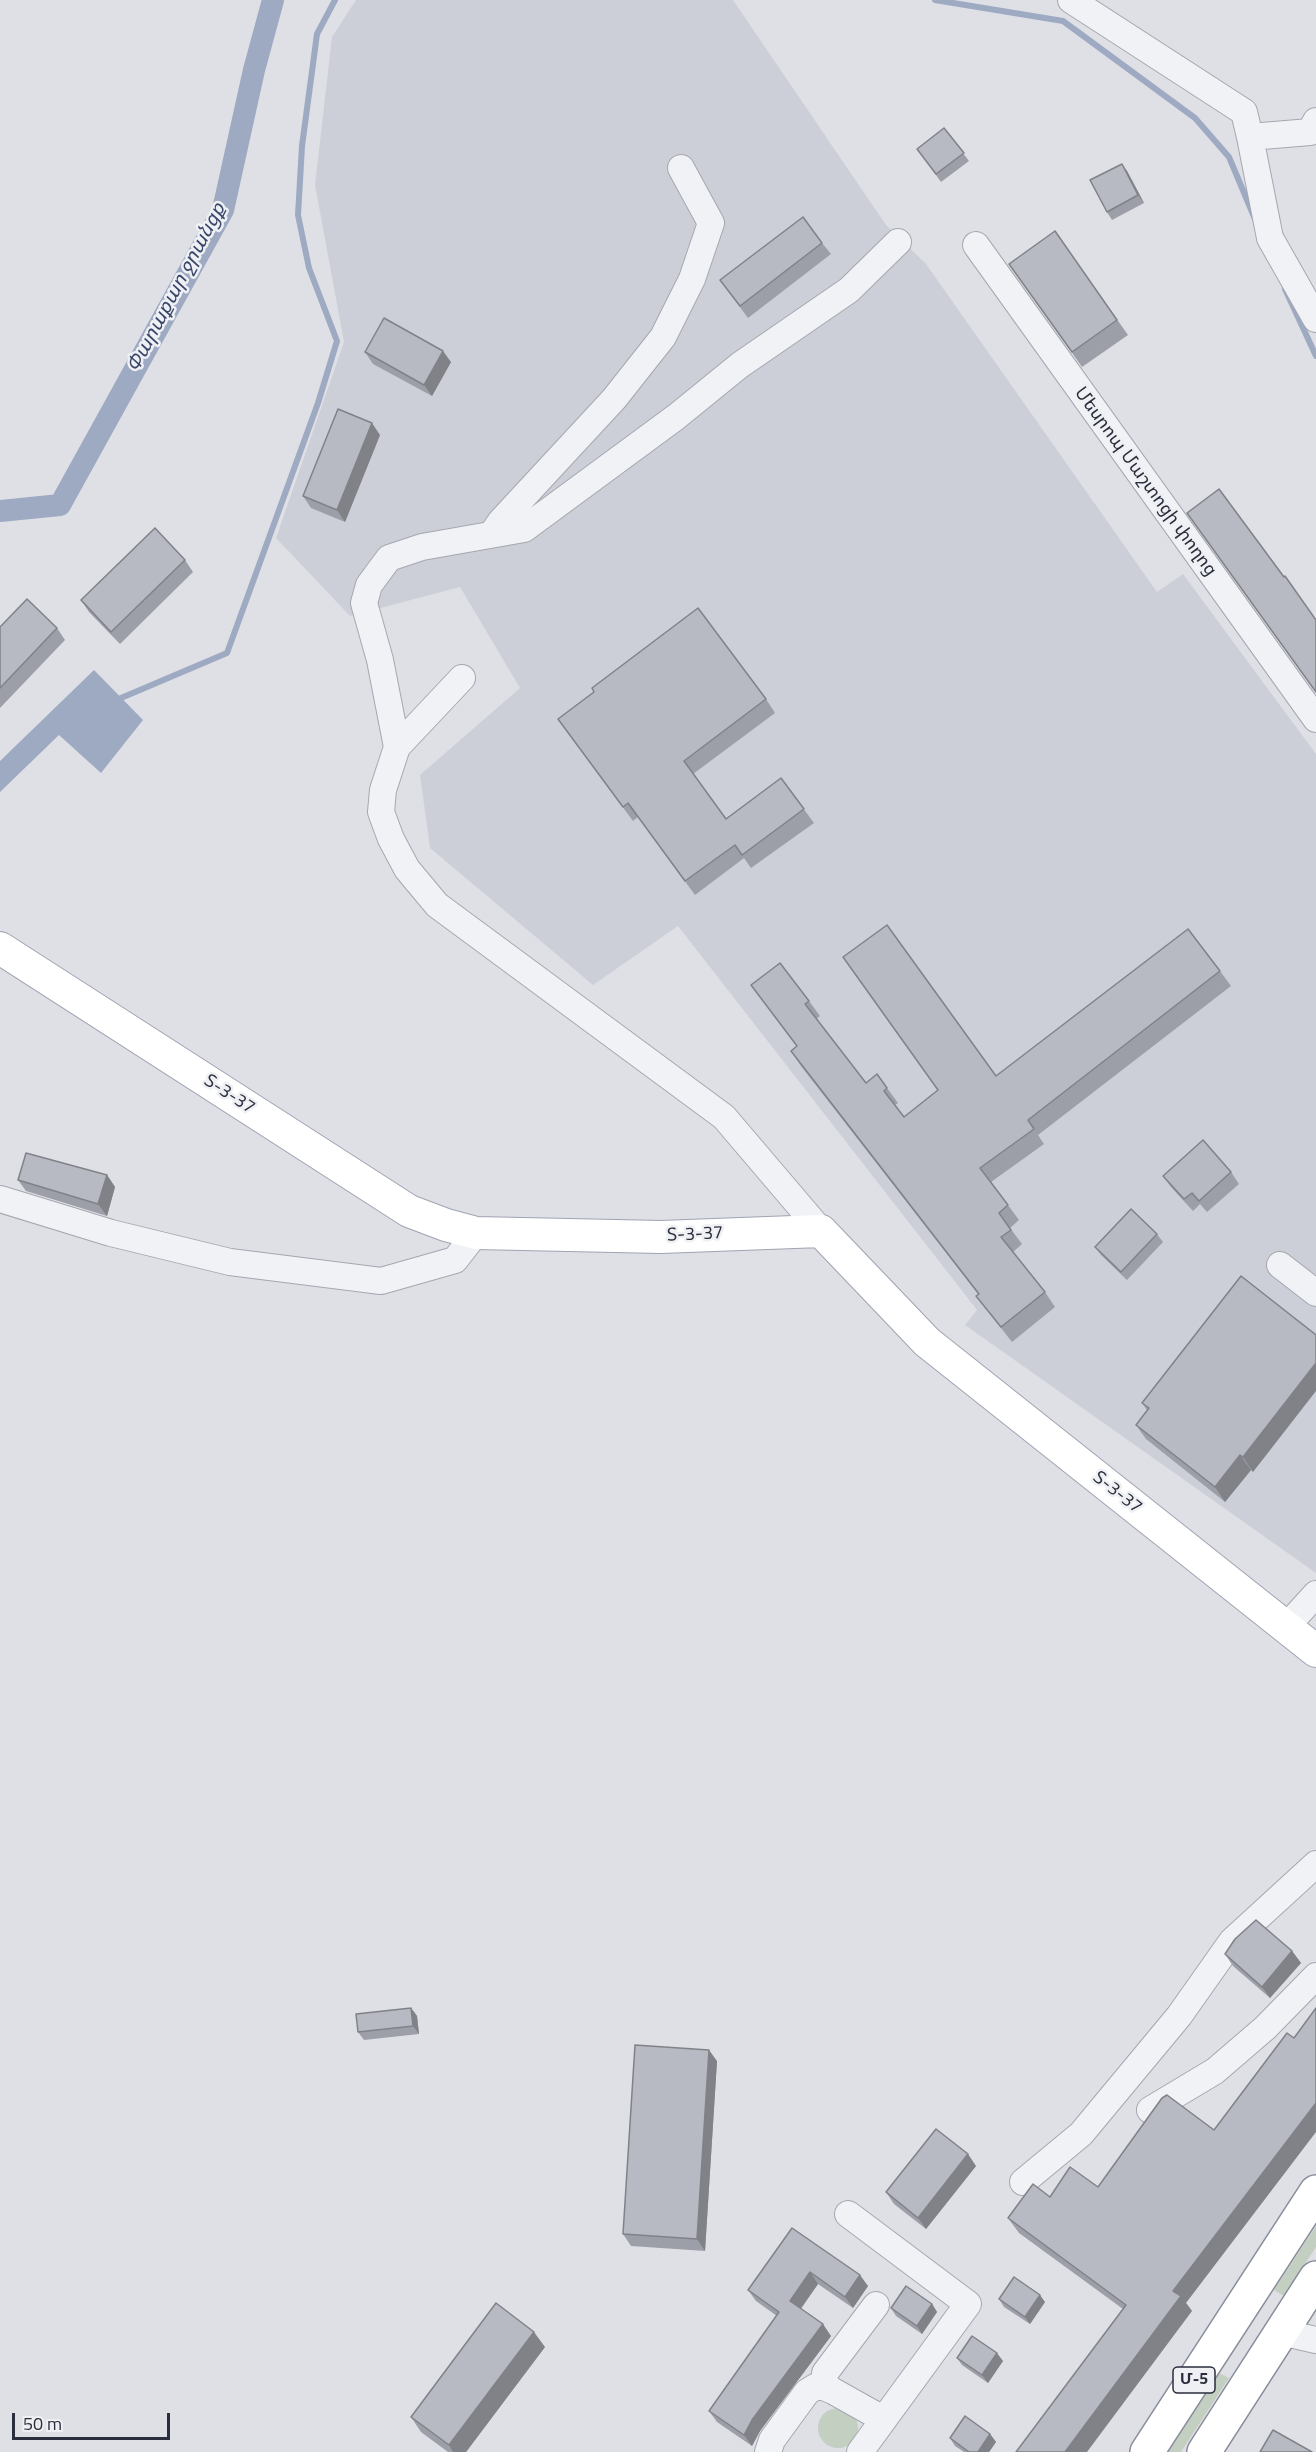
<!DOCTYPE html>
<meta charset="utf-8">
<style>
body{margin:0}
#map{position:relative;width:1316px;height:2452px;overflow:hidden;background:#dfe0e6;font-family:"Titillium Web",sans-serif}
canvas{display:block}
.scale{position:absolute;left:12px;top:2413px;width:158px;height:27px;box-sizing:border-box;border:3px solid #2a2d3c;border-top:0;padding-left:8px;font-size:18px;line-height:21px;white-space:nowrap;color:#2a2d3c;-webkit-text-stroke:4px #eef0f4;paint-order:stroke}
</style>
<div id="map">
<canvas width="1316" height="2452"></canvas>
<div class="scale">50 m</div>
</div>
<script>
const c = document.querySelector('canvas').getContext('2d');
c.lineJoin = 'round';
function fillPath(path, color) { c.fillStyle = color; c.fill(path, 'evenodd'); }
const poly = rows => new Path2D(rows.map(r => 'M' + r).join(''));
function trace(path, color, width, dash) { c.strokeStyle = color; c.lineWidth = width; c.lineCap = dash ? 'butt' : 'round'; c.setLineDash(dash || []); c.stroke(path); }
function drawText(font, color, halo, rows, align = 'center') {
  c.font = font + ' "Titillium Web","Noto Sans Armenian",sans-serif'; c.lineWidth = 5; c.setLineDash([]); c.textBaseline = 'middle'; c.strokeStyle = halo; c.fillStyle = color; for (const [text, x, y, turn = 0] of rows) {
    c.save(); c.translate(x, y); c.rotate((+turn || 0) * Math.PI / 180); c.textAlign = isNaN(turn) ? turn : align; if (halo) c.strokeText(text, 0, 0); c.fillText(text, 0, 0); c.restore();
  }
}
fillPath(poly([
 [356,0,733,0,886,225,926,264,1157,592,1183,574,1316,754,1316,1573,965,1325,977,1310,678,926,593,985,430,848,420,775,520,688,460,587,350,616,276,538,344,342,315,185,332,37]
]), '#cdcfd8');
fillPath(poly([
 [1316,2226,1316,2247,1284,2296,1274,2290],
 [1219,2373,1229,2378,1181,2452,1168,2452],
 '818 2428a20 20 0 1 1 40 0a20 20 0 1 1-40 0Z'
]), '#c2cfc1');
fillPath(poly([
 [94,670,143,720,101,773,59,735,0,792,0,761]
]), '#9ea9c2');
trace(poly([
 [935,0,1063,21,1195,118,1229,157,1255,219],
 [1285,289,1316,356],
 [121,698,227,653,318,403,337,341,309,268,298,215,302,146,317,34,335,0]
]), '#9ea9c2', 6);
trace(poly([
 [0,511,60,505,223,210,254,70,273,0]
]), '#9ea9c2', 22);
const minor = poly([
 [1071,0,1244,112,1250,137,1310,132,1316,121],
 [1250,137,1270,238,1316,319],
 [976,245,1316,719],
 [492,534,501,521,614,399,663,337,692,279,711,223,681,168],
 [462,678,397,747,383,790,381,812,391,839,407,869,437,905,724,1117,821,1231],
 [397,747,380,660,364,603,369,585,389,558,422,547,524,529,676,417,740,365,849,290,898,242],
 [0,1199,111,1233,230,1262,381,1281,455,1260,476,1233],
 [1280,1265,1316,1293],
 [1286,1627,1316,1594],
 [1150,2110,1215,2071,1265,2028,1316,1976],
 [1023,2182,1081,2134,1179,2016,1232,1941,1316,1864],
 [848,2214,968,2304,860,2452],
 [1281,2332,1316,2340],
 [824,2387,825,2373,876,2305],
 [768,2452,772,2440,807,2392,815,2387,824,2387,833,2391,883,2419]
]);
const major = poly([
 [0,948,409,1211,446,1225,476,1233,661,1237,821,1231,927,1342,1316,1651]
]);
const highway = poly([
 [1147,2452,1316,2192],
 [1204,2452,1316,2278]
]);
trace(minor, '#a5a7b0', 28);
trace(major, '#a0a3b1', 34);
trace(highway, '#888c9b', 36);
trace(minor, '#f1f2f5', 26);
trace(major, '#fff', 32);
trace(highway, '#fff', 33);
fillPath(poly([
 [944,128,969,161,941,182,917,149],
 [1127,171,1144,203,1112,220,1107,212],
 [1055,231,1128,335,1082,367,1020,279],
 [822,243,831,254,748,318,720,280],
 [365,352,451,362,432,396,373,364],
 [380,435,345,522,311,508,303,496],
 [185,560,193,572,120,644,89,612,81,600],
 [0,627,57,628,65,640,0,708],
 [594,692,766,699,775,713,693,774,726,819,781,778,814,823,751,868,744,858,695,895,638,817,633,821,558,719],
 [1220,971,1231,986,1038,1135,1044,1144,991,1182,1019,1220,1010,1228,1022,1244,1013,1252,1045,1292,1055,1307,1012,1342,987,1310,976,1296,978,1294,801,1066,791,1051,797,1046,751,985,809,1001,820,1016,816,1019,866,1083,887,1088,898,1103,895,1105,904,1117,996,1076],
 [1231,1172,1239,1184,1207,1212,1200,1204,1193,1211,1171,1187,1163,1176],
 [107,1175,115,1187,107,1216,26,1191,18,1180],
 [1157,1234,1163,1242,1127,1280,1101,1255,1095,1247],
 [1241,1276,1253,1472,1251,1470,1225,1502,1146,1439,1136,1425,1147,1410,1142,1403],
 [1292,1951,1301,1963,1270,1998,1233,1966,1225,1954],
 [411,2008,417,2016,419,2034,364,2040,358,2032],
 [717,2061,705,2251,631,2246,623,2234],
 [976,2166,926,2229,894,2204,886,2192],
 [1008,2218,1186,2303,1192,2311,1123,2309,1019,2233],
 [792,2228,868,2286,853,2308,818,2284,801,2309,831,2336,760,2431,752,2446,717,2422,709,2411,777,2316,756,2301,748,2290],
 [999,2299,1045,2302,1030,2324,1004,2307],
 [932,2304,937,2312,922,2334,896,2316,891,2308],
 [545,2347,466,2452,448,2452,421,2432,411,2417],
 [957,2358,1003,2361,988,2383,962,2365],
 [990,2434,996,2442,989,2452,964,2452,955,2446,950,2438]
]), '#9d9fa8');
fillPath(poly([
 [1122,164,1127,171,1144,203,1138,195],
 [443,351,451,362,432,396,424,385],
 [372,423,380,435,345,522,337,510],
 [107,1175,115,1187,107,1216,98,1204],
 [1316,1363,1316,1391,1253,1472,1243,1457],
 [1240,1455,1251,1470,1225,1502,1215,1487],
 [1292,1951,1301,1963,1270,1998,1262,1987],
 [411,2008,417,2016,419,2034,413,2026],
 [709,2050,717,2061,705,2251,697,2239],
 [1316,2103,1316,2132,1186,2303,1192,2311,1087,2452,1065,2452,1173,2291],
 [968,2154,976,2166,926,2229,918,2218],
 [810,2272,818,2284,798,2312,790,2301],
 [860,2275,868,2286,853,2308,845,2297],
 [1040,2295,1045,2302,1030,2324,1025,2317],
 [932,2304,937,2312,922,2334,917,2326],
 [823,2324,831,2336,760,2431,752,2446,744,2435,752,2420],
 [534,2332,545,2347,466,2452,453,2452,449,2445],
 [997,2353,1003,2361,988,2383,982,2375],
 [990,2434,996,2442,989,2452,978,2452]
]), '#808288');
const building = poly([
 [944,128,964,153,936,174,917,149,944,128],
 [1122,164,1138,195,1107,212,1090,180,1122,164],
 [803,217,822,243,740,306,720,280,803,217],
 [1055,231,1117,320,1072,352,1009,264,1055,231],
 [384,318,443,351,424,385,365,352,384,318],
 [338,409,372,423,337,510,303,496,338,409],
 [1219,489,1284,577,1285,576,1316,620,1316,692,1187,513,1219,489],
 [155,528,185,560,111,632,81,600,155,528],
 [27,599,57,628,0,688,0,627,27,599],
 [698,608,766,699,684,761,726,819,781,778,804,809,742,855,735,845,685,881,628,803,623,807,558,719,594,692,592,688,698,608],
 [887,925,996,1076,1188,929,1220,971,1028,1120,1034,1129,980,1168,1008,1205,999,1213,1011,1230,1001,1237,1045,1292,1001,1327,976,1296,979,1294,791,1051,797,1046,751,985,780,963,809,1001,805,1004,866,1083,877,1074,887,1088,884,1091,904,1117,938,1090,843,957,887,925],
 [1203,1140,1231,1172,1199,1201,1192,1193,1184,1199,1163,1176,1203,1140],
 [26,1153,107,1175,98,1204,18,1180,26,1153],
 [1131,1209,1157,1234,1121,1272,1095,1247,1131,1209],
 [1241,1276,1316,1335,1316,1363,1243,1457,1240,1455,1215,1487,1136,1425,1149,1408,1142,1403,1241,1276],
 [1256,1920,1292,1951,1262,1987,1225,1954,1235,1939,1256,1920],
 [411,2008,413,2026,358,2032,356,2014,411,2008],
 [1316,2008,1316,2103,1173,2291,1181,2296,1065,2452,1016,2452,1126,2305,1008,2218,1033,2184,1050,2197,1070,2167,1098,2187,1162,2098,1167,2095,1214,2130,1287,2033,1294,2038,1316,2008],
 [635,2045,709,2050,697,2239,623,2234,635,2045],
 [936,2129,968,2154,918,2218,886,2192,936,2129],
 [792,2228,860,2275,845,2297,810,2272,790,2301,823,2324,752,2420,744,2435,709,2411,779,2312,748,2290,792,2228],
 [1014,2277,1040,2295,1025,2317,999,2299,1014,2277],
 [906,2286,932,2304,917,2326,891,2308,906,2286],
 [496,2303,534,2332,449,2445,411,2417,496,2303],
 [972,2336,997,2353,982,2375,957,2358,972,2336],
 [965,2416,990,2434,978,2452,969,2452,950,2438,965,2416],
 [1273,2430,1312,2452,1260,2452,1273,2430]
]);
fillPath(building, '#b7b9c3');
trace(building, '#808288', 1.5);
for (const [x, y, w] of [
 [1194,2380,42]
]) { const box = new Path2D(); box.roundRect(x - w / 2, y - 13, w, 26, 4.5); c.fillStyle = '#eef0f4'; c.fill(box); trace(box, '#2a2d3c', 1.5); }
drawText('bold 16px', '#2a2d3c', null, [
 ["Մ-5",1194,2380]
]);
drawText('18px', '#2a2d3c', '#eef0f4', [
 ["Մեսրոպ Մաշտոցի փողոց",1145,482,54],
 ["Տ-3-37",229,1095,33],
 ["Տ-3-37",695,1235,-3],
 ["Տ-3-37",1117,1493,38]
]);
drawText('italic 20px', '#39466a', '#eef0f4', [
 ["Փարաքար ջրանցք",177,288,-62]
]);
</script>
